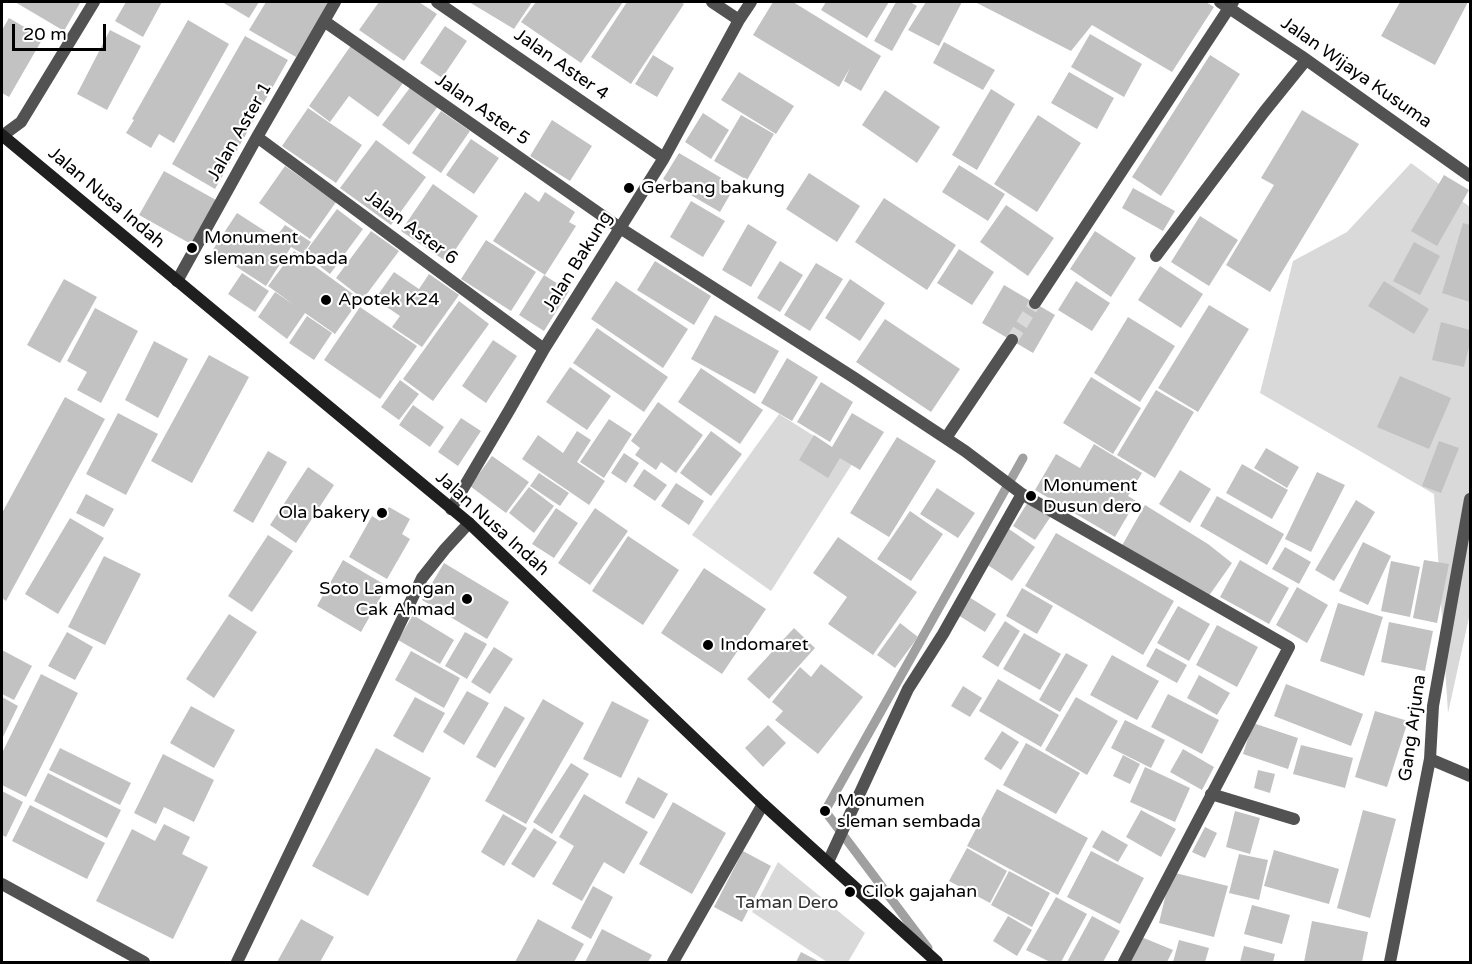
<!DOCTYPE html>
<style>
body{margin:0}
#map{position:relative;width:1472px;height:964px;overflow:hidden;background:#fff;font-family:"Varela Round",sans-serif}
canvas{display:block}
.frame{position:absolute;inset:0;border:3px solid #000;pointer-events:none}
.scale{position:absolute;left:12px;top:24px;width:94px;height:27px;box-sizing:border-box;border:3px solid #000;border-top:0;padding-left:8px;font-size:18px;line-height:21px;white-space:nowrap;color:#000;-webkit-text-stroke:4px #fff;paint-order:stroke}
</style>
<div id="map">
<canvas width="1472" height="964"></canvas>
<div class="frame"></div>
<div class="scale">20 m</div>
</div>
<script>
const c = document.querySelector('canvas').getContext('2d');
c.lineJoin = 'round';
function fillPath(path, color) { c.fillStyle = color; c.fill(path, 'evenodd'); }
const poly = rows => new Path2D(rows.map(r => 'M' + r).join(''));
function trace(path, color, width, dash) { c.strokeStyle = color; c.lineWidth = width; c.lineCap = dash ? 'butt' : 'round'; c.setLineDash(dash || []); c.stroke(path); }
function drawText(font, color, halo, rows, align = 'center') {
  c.font = font + ' "Varela Round",sans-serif'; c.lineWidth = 4.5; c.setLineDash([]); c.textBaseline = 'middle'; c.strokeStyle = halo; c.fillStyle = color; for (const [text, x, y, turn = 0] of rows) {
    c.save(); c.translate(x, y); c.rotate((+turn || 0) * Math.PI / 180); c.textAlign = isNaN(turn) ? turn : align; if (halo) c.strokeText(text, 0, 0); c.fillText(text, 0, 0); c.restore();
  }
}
fillPath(poly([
 [1411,163,1470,207,1470,613,1448,713,1434,494,1260,393,1293,261,1347,232],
 [779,414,854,461,771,591,692,535],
 [778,862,865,933,848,962,827,962,752,912]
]), '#d9d9d9');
trace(poly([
 [928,948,825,811,1023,458]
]), '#a0a0a0', 9);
fillPath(poly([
 [15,2,77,2,80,3,64,31],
 [126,2,162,2,143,37,115,21],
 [222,2,259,2,249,18],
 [266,2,329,2,296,57,249,30],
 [379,2,419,2,437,14,404,61,359,30],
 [469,2,532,2,514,29],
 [536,2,623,2,581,63,521,22],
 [627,2,680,2,684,4,631,84,591,57],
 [773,2,793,2,881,56,861,91,844,81,850,68,839,87,753,35],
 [826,2,889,2,867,38,821,10],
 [896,2,910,2,917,6,892,51,874,41],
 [926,2,962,2,939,46,908,30],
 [975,2,1206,2,1214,7,1172,72,1092,25,1071,51],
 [1400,2,1468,2,1435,65,1381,36],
 [9,18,43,38,9,97,2,93,2,30],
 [188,20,229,44,174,143,159,134,151,148,126,133,134,120,132,119],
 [445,26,467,41,442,78,420,63],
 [110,30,141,46,107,110,77,94],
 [1090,34,1142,64,1124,97,1071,67],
 [245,36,288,60,215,189,172,164],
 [944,42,995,70,983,90,933,63],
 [352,44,403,83,378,117,349,96,330,122,309,106],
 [653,55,674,68,657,97,635,84],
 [1210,55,1240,74,1161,196,1132,177],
 [739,72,794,106,776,134,721,100],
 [1069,72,1114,98,1097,129,1051,103],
 [412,85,439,105,409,145,382,125],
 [991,89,1015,104,977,170,952,155],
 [885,90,940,127,917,163,862,125],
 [308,108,362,145,336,183,282,146],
 [1302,110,1359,144,1270,292,1226,265,1274,185,1261,178],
 [441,111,470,131,441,173,412,153],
 [703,113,729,130,711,159,685,142],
 [741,115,774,134,747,180,714,161],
 [1038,115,1081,143,1037,212,994,184],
 [552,120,592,146,570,181,530,156],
 [471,139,499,158,474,194,446,175],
 [376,140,426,177,391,225,340,188],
 [679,153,735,186,720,212,663,179],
 [959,165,1005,194,988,221,942,192],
 [285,166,336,202,310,239,259,203],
 [164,171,216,200,191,244,139,215],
 [809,173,860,206,837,242,786,209],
 [1444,175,1469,190,1437,246,1411,231],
 [433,184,478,216,447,262,401,231],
 [1133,188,1175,211,1163,231,1122,208],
 [525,192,539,202,545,192,575,212,569,222,576,226,545,275,493,241],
 [884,198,956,245,927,290,855,242],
 [691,201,725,221,703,257,670,237],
 [1006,205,1054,238,1028,276,980,242],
 [337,209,363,229,330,274,304,254],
 [237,213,282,242,276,237,285,225,311,242,303,254,291,247,266,286,212,251],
 [1200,216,1238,240,1209,286,1171,262],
 [1463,223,1470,225,1470,302,1442,293],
 [748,224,777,242,751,287,722,270],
 [371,231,399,251,363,299,336,278],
 [1095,231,1136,258,1111,297,1070,269],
 [486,240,536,272,511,311,461,279],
 [1414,242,1440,256,1420,295,1393,281],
 [959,249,994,272,972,305,937,283],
 [294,251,360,299,335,334,305,313,287,339,258,317,275,292,294,305,268,286],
 [655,261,711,296,694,325,637,290],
 [780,261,803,275,780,312,757,298],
 [816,263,843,279,810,331,784,315],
 [1160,266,1203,294,1181,328,1138,300],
 [394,272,419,289,429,274,459,295,422,347,392,327,400,316,375,299],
 [242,273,269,291,255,312,228,294],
 [544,275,569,291,544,331,519,315],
 [64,279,97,297,60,363,27,345],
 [850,279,885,303,860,341,825,318],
 [616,281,688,329,663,368,591,319],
 [1076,281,1110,303,1092,331,1058,310],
 [1384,281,1429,309,1414,334,1368,306],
 [1004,285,1055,315,1033,353,982,323],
 [459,301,489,324,433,401,403,379],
 [1209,305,1249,329,1198,412,1158,388],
 [360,307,417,346,380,399,324,360],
 [95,308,138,331,101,403,77,390,87,372,67,361],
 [715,315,779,351,755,394,691,359],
 [307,316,332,333,314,360,289,343],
 [1128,317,1175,346,1140,402,1094,373],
 [885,319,960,369,931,412,856,362],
 [1441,322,1470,330,1470,343,1464,367,1432,360],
 [597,328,668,377,644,412,573,363],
 [493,340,517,356,486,403,462,386],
 [154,341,188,359,158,418,125,400],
 [209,355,249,377,192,483,151,461],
 [787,358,818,377,792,421,761,403],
 [570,367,611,396,587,430,546,402],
 [701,368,763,410,740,444,678,402],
 [1400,376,1451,398,1429,449,1377,427],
 [1091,377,1141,408,1113,454,1063,423],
 [400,380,419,394,399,420,381,407],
 [821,382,853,402,830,442,797,422],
 [1156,390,1194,412,1155,478,1117,455],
 [65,397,105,419,6,601,2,598,2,513],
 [658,402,703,435,676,473,661,462,656,470,635,455,640,448,631,441],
 [413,405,444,427,430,447,399,425],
 [118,413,158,434,126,495,86,474],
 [852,413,884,432,860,470,840,458,828,478,799,460,814,435,832,447],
 [461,418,481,431,458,466,438,452],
 [609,419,632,434,604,478,580,462],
 [577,431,591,440,577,462,605,481,589,505,522,459,538,435,563,453],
 [711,431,742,454,711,496,680,473],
 [897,437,936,461,889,537,850,513],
 [1439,441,1459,448,1441,493,1422,486],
 [1094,444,1142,473,1128,496,1136,501,1115,537,1035,490,1056,454,1080,468],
 [1266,448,1299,467,1287,488,1254,468],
 [268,451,287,462,253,523,233,511],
 [624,453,639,463,626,483,611,473],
 [492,456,529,482,506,513,470,486],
 [1242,464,1288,490,1272,519,1226,493],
 [308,467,334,485,296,543,270,525],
 [644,469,667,485,655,501,633,486],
 [1180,470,1211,489,1190,523,1159,504],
 [1317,472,1345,485,1311,552,1285,539],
 [539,473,569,493,560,506,530,486],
 [676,483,704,501,689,525,661,506],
 [529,487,554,506,534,533,509,513],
 [937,488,975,513,958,538,920,514],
 [86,494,114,509,104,527,76,513],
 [1217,496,1284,534,1267,565,1200,526],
 [1356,500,1375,512,1334,581,1315,570],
 [1028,502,1051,516,1035,540,1013,526],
 [1145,505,1208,544,1232,563,1206,600,1120,549],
 [389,507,410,519,402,534,410,539,387,579,349,557,372,516,380,521],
 [556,508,578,523,554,558,532,544],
 [595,508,628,531,590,585,558,563],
 [910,511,943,534,911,581,877,559],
 [70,518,104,538,58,614,25,594],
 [1009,529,1035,547,1012,581,986,564],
 [1056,533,1174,601,1143,655,1025,586],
 [268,535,293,551,252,612,228,596],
 [628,536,679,570,643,625,592,591],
 [838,537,917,592,873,655,828,624,847,597,813,573],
 [1363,542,1391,556,1368,605,1339,591],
 [1285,547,1311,562,1299,584,1272,569],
 [104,556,141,574,105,645,68,627],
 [343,560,387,586,361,632,317,606],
 [1240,560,1289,588,1269,624,1220,597],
 [1424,560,1449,564,1437,623,1413,618],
 [1391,561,1420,567,1410,617,1381,611],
 [444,563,509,602,487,639,422,600],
 [704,568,766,609,722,674,661,633],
 [1297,587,1328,605,1307,643,1276,625],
 [1022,588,1053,606,1037,634,1006,616],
 [969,597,996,614,985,632,958,615],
 [1338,603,1383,617,1364,676,1320,661],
 [1178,606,1210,624,1189,661,1157,643],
 [229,614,257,632,214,698,186,679],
 [413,615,454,640,440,664,398,640],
 [1005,621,1020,631,998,667,982,657],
 [1389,622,1433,631,1425,671,1381,662],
 [900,623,918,637,895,668,877,655],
 [1217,625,1258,647,1237,687,1196,665],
 [794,628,815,648,769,699,747,679],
 [67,632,93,647,75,680,48,666],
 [465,632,487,644,467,679,445,666],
 [1024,633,1061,654,1040,690,1003,669],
 [494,647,513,659,490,694,471,682],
 [1156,648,1187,665,1177,683,1146,666],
 [2,650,32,666,14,700,2,694],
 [411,651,460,678,444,708,395,680],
 [1066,653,1088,665,1060,712,1039,700],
 [1112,655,1159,681,1137,720,1090,695],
 [821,664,863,697,818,754,775,720,783,711,772,702,800,667,811,677],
 [41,674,78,693,26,797,2,785,2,753],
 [1199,675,1230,693,1217,715,1187,698],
 [998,679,1059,715,1041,747,979,711],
 [1286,684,1363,714,1351,746,1274,716],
 [963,686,982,698,970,717,951,706],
 [467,691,489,703,464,745,443,732],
 [1168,694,1219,720,1202,754,1151,727],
 [2,697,18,706,2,739],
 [415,697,445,713,423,753,393,736],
 [1076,697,1118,721,1087,775,1045,750],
 [543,699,584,723,526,824,485,801],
 [612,701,649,720,621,778,583,759],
 [191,706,235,730,214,768,170,743],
 [505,706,525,718,495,768,476,757],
 [1375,711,1408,721,1387,787,1355,777],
 [1125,720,1165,740,1151,768,1111,748],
 [1253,723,1298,738,1288,769,1243,754],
 [768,725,786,743,763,767,745,748],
 [1002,731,1019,742,1001,770,984,759],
 [1026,743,1080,773,1056,814,1003,785],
 [1301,745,1353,758,1345,788,1293,774],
 [60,748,131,783,120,805,49,770],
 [376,748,431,778,368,896,312,866],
 [1183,749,1214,767,1202,790,1170,772],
 [163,754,214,780,194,822,164,807,156,824,134,813],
 [1123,755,1140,764,1130,784,1113,776],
 [571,763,589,774,552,834,533,822],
 [1145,767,1190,788,1175,822,1130,802],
 [1258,770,1275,774,1270,793,1254,788],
 [48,773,121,810,107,838,34,801],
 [638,777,668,794,654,819,625,803],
 [997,789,1088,838,1058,895,967,846],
 [2,791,23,802,6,837,2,835],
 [584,794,648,832,624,874,604,862,582,901,552,884,574,846,559,837],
 [673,802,726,833,692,894,639,864],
 [30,805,105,843,87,879,12,841],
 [1141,810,1176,829,1161,857,1126,837],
 [1363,810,1396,819,1370,918,1337,908],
 [1235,811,1260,818,1250,854,1226,847],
 [503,814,527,828,504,866,481,852],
 [164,824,190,837,182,854,208,867,173,939,96,901,132,829,155,841],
 [1205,827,1217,833,1205,858,1192,852],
 [534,828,557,842,534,878,511,864],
 [1102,830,1128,845,1118,862,1092,847],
 [967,848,1007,871,990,903,949,881],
 [1274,850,1339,869,1329,904,1264,886],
 [743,851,771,866,742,922,714,907],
 [1091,851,1144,878,1120,924,1067,897],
 [1239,854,1268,860,1259,900,1229,893],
 [1009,871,1050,893,1032,927,991,905],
 [1171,872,1228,886,1214,937,1159,923],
 [593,886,613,897,591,939,571,928],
 [1056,897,1087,914,1061,962,1050,962,1026,950],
 [1252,905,1290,915,1282,944,1244,934],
 [1008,916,1032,930,1017,956,993,941],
 [1092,916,1120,931,1103,962,1067,962],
 [301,919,334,937,320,962,277,962],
 [538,919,584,944,574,962,515,962],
 [1312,921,1368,932,1362,962,1304,962],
 [602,929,652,955,648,962,585,962],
 [1139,936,1173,950,1167,962,1128,962],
 [1179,940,1209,948,1205,962,1173,962],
 [1244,946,1275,954,1273,962,1240,962],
 [801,952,820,962,796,962]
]), '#c2c2c2');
trace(poly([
 [1012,340,1035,303]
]), '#d9d9d9', 12, [12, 6]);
trace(poly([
 [437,2,664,158],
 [712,2,739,20],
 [1220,2,1301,56,1470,176],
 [324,21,620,228,853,377,965,451,1022,494,1289,647,1124,962],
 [2,136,21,122,94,2],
 [257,137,544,349],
 [1156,256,1264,112,1306,60],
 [177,281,257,137,335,2],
 [1035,303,1233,2],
 [946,438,1012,340],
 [451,509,510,409,544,349,664,158,739,20,751,2],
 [1430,759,1470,776],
 [1211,794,1294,819],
 [828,862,908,689,943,634,1022,494],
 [2,884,144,962],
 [237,962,422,578,445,549,469,523],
 [673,962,763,804],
 [1390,962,1430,759,1433,706,1470,499]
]), '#525252', 12);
trace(poly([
 [2,135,469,523,763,804,937,962]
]), '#1f1f1f', 12);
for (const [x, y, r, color] of [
 [629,188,6,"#000"],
 [192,248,6,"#000"],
 [326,300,6,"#000"],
 [1031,496,6,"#000"],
 [382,513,6,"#000"],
 [467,599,6,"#000"],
 [708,645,6,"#000"],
 [825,811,6,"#000"],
 [850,892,6,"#000"]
]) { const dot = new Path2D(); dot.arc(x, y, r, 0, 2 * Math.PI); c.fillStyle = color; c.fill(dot); trace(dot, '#fff', 2); }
drawText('18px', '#000', '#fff', [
 ["Jalan Aster 4",561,65,35],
 ["Jalan Wijaya Kusuma",1356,73,35],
 ["Jalan Aster 5",482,110,35],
 ["Jalan Aster 1",240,132,-60],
 ["Jalan Nusa Indah",106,198,40],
 ["Jalan Aster 6",411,228,37],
 ["Jalan Bakung",578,262,-58],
 ["Jalan Nusa Indah",492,524,42],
 ["Gang Arjuna",1413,728,-82]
]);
drawText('18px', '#000', '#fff', [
 ["Gerbang bakung",641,188],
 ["Monument",204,238],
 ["sleman sembada",204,259],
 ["Apotek K24",338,300],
 ["Monument",1043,486],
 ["Dusun dero",1043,507],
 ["Ola bakery",370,513,"right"],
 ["Soto Lamongan",455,589,"right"],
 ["Cak Ahmad",455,610,"right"],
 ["Indomaret",720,645],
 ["Monumen",837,801],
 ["sleman sembada",837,822],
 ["Cilok gajahan",862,892]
], 'left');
drawText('18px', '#303030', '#fff', [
 ["Taman Dero",787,903]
]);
</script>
